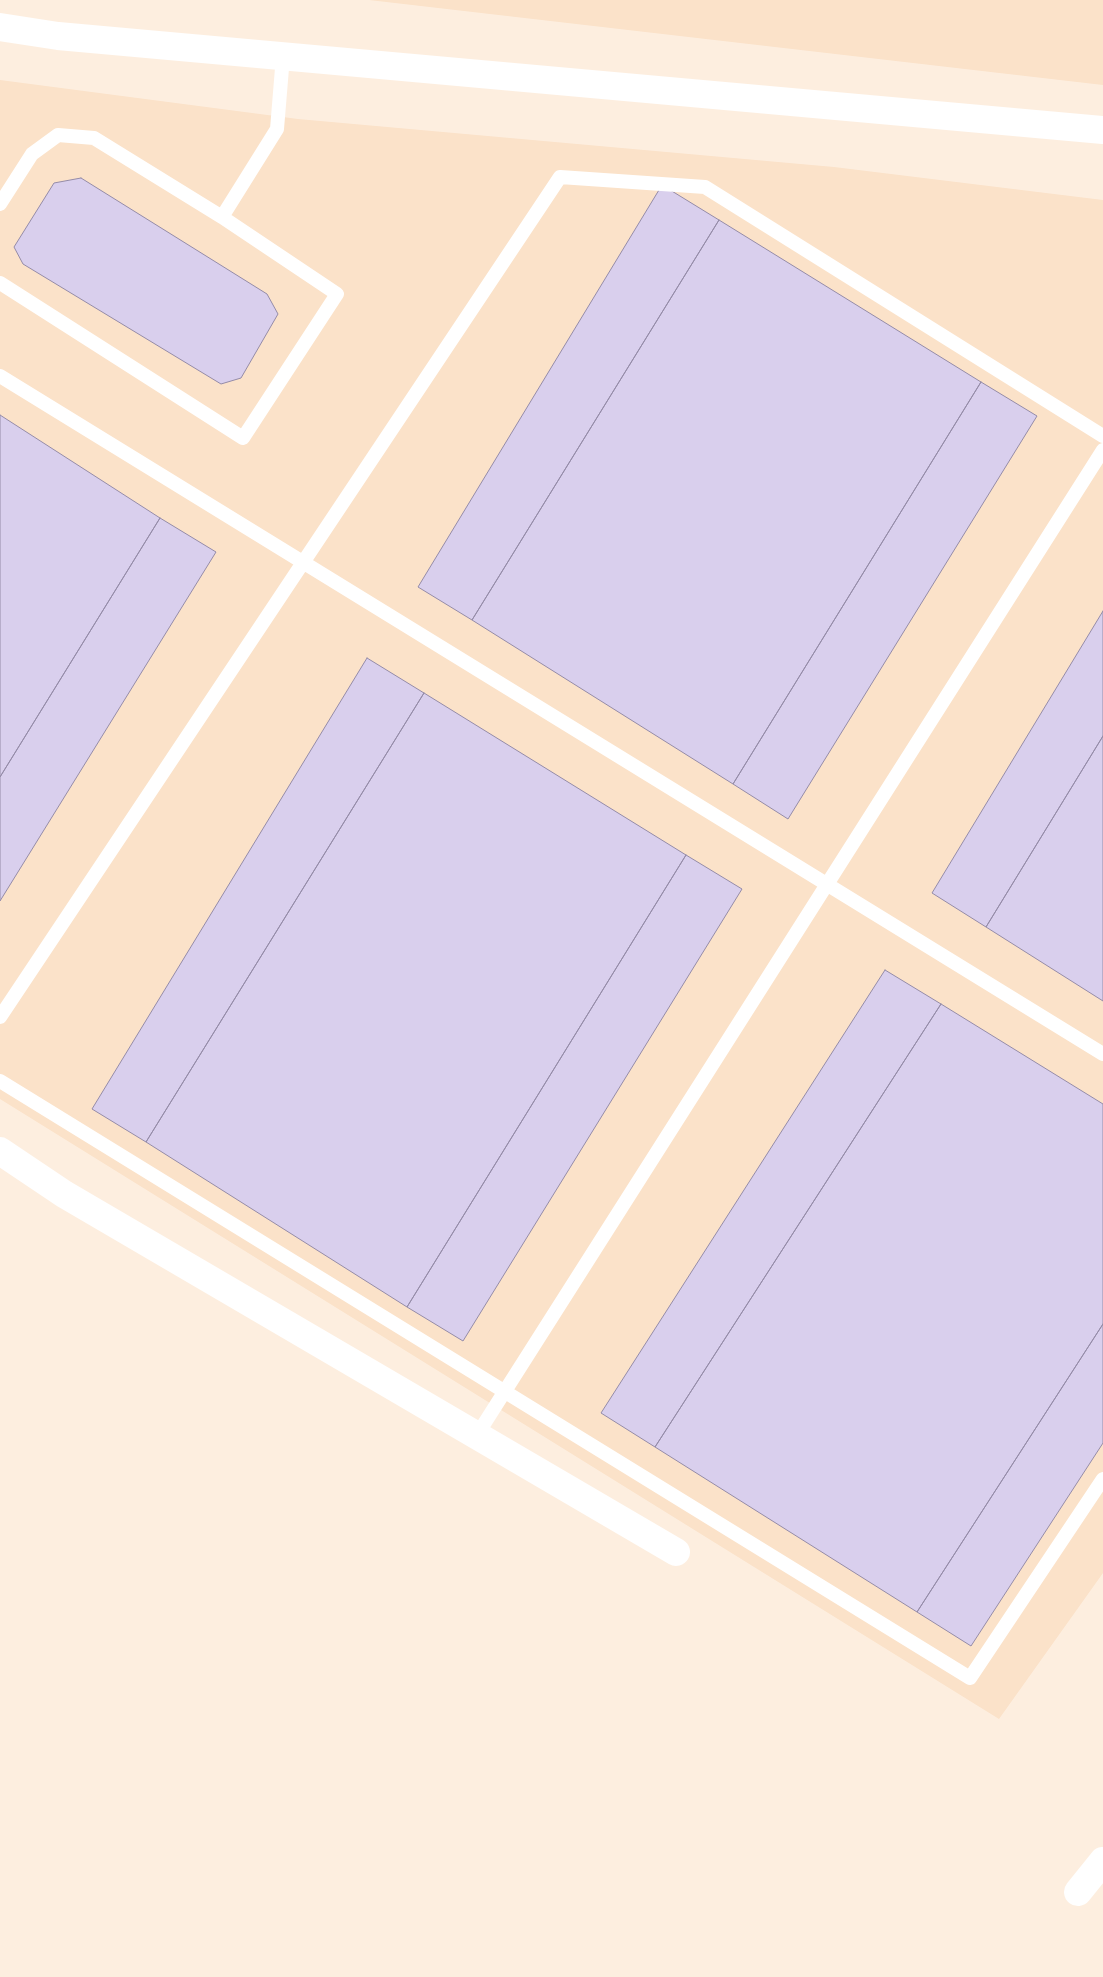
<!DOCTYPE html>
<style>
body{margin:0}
canvas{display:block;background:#fdeedf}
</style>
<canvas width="1103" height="1977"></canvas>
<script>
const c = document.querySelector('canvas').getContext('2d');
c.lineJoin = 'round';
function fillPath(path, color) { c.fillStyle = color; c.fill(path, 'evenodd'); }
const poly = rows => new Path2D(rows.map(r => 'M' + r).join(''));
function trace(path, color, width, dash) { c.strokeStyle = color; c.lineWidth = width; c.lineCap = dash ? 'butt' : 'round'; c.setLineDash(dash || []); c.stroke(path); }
fillPath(poly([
 [369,0,1103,0,1103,85],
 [0,80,298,119,834,167,1103,200,1103,1573,999,1719,0,1099]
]), '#fbe2c9');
const building = poly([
 [81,178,267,294,278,314,241,378,221,384,23,264,14,247,54,183,81,178],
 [662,185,719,220,472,620,418,587,662,185],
 [719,220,981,382,733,784,472,620,719,220],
 [981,382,1037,416,788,819,733,784,981,382],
 [0,415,160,518,0,777,0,415],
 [160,518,216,552,0,901,0,777,160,518],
 [1103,611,1103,736,986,927,932,893,1103,611],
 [367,658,424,693,146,1142,92,1109,367,658],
 [424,693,686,855,407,1307,146,1142,424,693],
 [1103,736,1103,1001,986,927,1103,736],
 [686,855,742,889,463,1341,407,1307,686,855],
 [885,970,941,1004,655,1447,601,1413,885,970],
 [941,1004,1103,1104,1103,1324,917,1612,655,1447,941,1004],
 [1103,1324,1103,1443,971,1646,917,1612,1103,1324]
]);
fillPath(building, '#d9cfed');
trace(building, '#958ca8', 1);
trace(poly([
 [0,204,32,154,58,135,94,138,222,217,337,294,243,438,0,283],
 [222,217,277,129,283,56],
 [0,376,1103,1054],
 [0,1017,560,177,705,187,1103,436],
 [0,1081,970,1678,1103,1479],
 [477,1435,1103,450]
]), '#fff', 14);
trace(poly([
 [0,27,58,36,1103,130],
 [0,1151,64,1194,676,1552],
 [1078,1892,1103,1861]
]), '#fff', 28);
</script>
